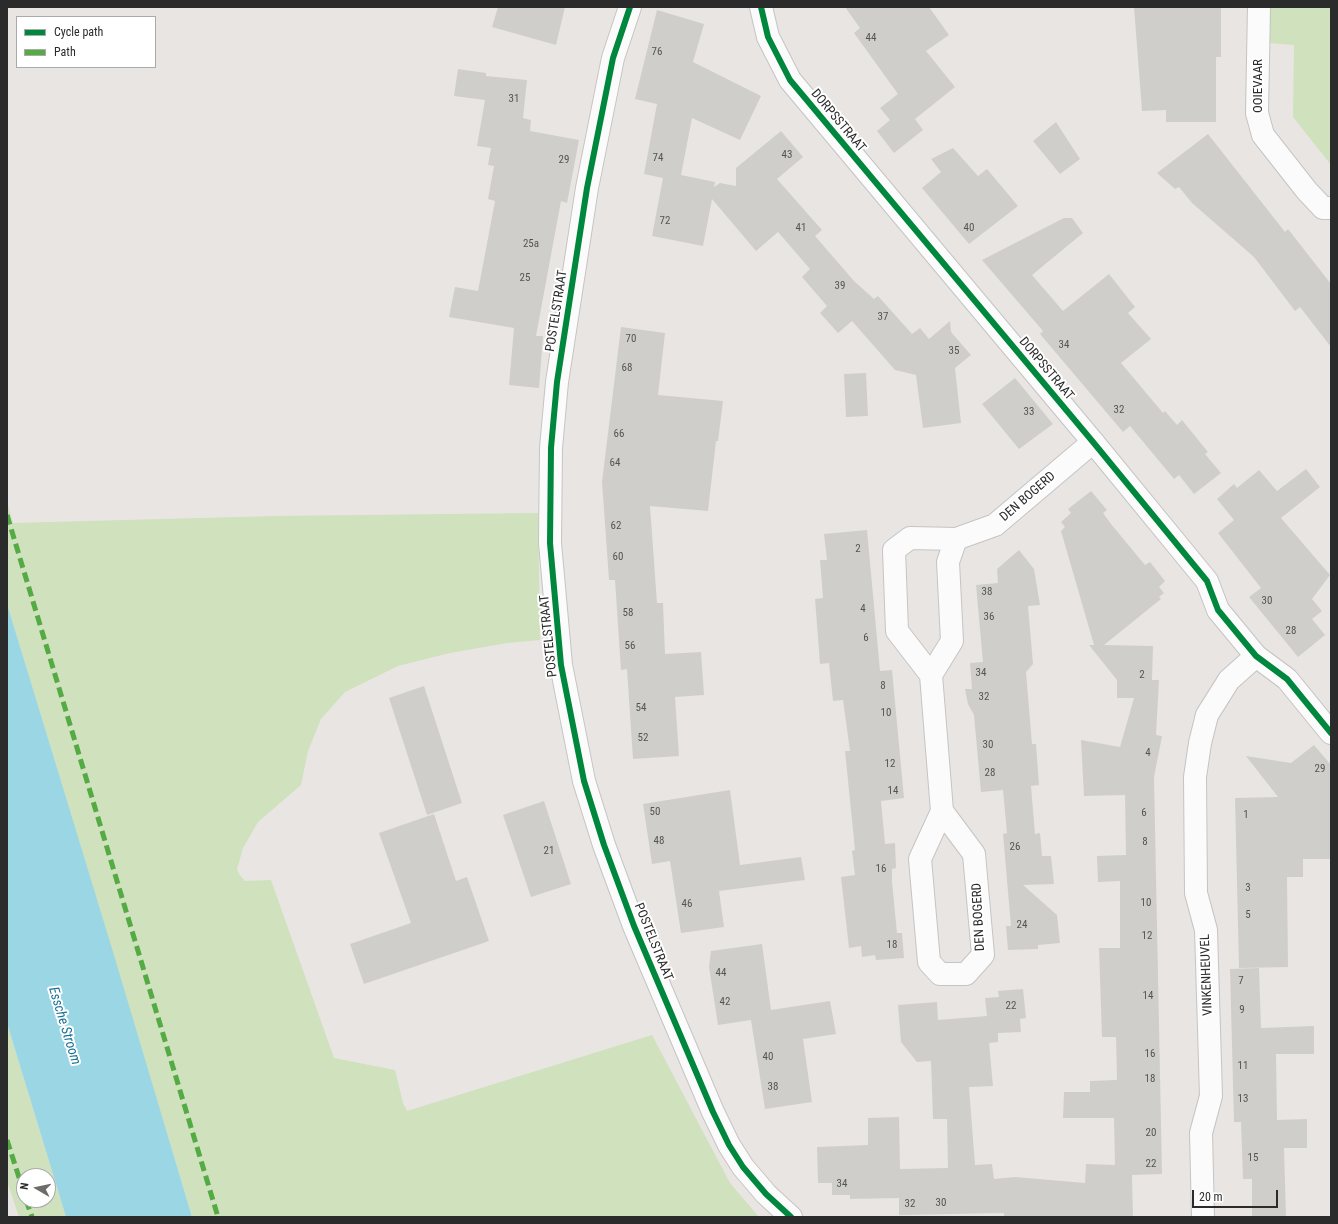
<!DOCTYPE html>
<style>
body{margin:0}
#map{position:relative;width:1338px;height:1224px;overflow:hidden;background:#e9e5e2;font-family:"Roboto Condensed",sans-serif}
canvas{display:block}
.frame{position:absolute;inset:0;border:8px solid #2b2b2b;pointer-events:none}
.legend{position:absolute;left:16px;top:16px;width:140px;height:52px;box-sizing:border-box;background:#fff;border:1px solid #aaa;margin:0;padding:5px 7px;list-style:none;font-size:12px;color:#2b2b2b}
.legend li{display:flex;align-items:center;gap:8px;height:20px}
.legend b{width:20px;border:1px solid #aaa}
.north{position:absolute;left:16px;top:1168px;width:40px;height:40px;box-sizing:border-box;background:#fff;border:1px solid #aaa;border-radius:50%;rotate:279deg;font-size:11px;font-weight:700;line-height:16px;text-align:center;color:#2b2b2b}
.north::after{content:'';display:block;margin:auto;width:14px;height:18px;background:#6e6c6b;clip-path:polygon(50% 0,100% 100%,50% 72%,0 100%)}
.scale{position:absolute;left:1192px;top:1190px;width:86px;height:18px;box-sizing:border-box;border:2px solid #2b2b2b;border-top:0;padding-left:5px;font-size:12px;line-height:14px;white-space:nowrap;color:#2b2b2b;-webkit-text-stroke:3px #fff;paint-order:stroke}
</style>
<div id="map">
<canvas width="1338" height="1224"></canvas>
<div class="frame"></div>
<ul class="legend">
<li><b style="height:5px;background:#00873e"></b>Cycle path</li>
<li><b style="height:5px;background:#54ab44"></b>Path</li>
</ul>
<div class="north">N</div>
<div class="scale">20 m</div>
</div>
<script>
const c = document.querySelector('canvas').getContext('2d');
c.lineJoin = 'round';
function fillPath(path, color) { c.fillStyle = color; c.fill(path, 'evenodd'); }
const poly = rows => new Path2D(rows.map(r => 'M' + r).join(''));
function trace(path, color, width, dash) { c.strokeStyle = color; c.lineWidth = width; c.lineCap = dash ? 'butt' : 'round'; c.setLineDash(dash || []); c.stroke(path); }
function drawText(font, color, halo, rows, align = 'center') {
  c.font = font + ' "Roboto Condensed",sans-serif'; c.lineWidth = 4; c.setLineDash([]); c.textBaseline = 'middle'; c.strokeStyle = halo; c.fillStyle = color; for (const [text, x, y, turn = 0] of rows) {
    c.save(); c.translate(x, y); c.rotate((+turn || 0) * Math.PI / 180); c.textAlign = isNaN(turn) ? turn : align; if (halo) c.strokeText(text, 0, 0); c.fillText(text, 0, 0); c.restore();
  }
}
fillPath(poly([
 [1269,7,1331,7,1331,165,1293,117,1294,45,1268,43],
 [7,501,13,523,275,516,538,513,540,640,507,643,450,653,398,666,345,692,321,719,308,751,301,785,258,822,243,848,237,869,239,874,245,881,271,880,334,1058,395,1070,403,1103,407,1111,652,1035,730,1183,759,1217,192,1217,7,604],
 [7,1023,66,1217,19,1217,7,1181],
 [24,1176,48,1176,48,1200,24,1200]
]), '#cfe1bd');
fillPath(poly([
 [7,604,113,952,192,1217,66,1217,7,1023]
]), '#9bd6e5');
fillPath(poly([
 [498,7,565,7,556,45,492,27],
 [845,7,929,7,949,35,926,51,955,87,915,119,923,130,894,153,877,131,890,120,880,108,898,94,854,33,860,28],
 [1134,7,1221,7,1221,57,1216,57,1216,122,1166,122,1166,110,1142,111],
 [657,10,704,24,693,62,761,96,740,140,692,118,681,175,715,182,714,187,720,183,736,186,736,168,781,131,803,157,777,179,822,230,815,236,854,281,874,299,878,296,912,334,920,328,929,339,950,321,951,332,971,355,955,368,961,423,923,428,916,375,895,370,852,321,838,333,820,313,827,306,802,277,810,269,778,232,756,251,712,199,703,246,652,236,663,178,644,174,657,104,635,99],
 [458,69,486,73,486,76,527,80,523,118,531,120,530,131,579,140,567,203,561,201,536,336,543,336,539,388,509,385,514,328,449,317,455,287,478,291,495,201,488,199,494,166,488,165,491,148,477,146,485,100,454,96],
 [1056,122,1080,159,1060,174,1033,141],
 [1208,134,1285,232,1288,229,1331,284,1331,347,1300,307,1295,311,1254,257,1192,203,1179,187,1175,189,1157,173],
 [953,148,978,176,987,169,1018,206,969,244,922,188,941,172,931,159],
 [1064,218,1072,218,1083,233,1032,275,1063,311,1109,274,1135,307,1128,313,1151,339,1121,363,1163,413,1165,411,1177,425,1182,420,1208,452,1205,454,1221,473,1194,494,1179,475,1174,479,1130,426,1123,432,1040,334,1043,331,982,260],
 [621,327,665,333,658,395,723,401,718,441,716,441,708,511,650,506,657,603,663,603,665,654,701,652,704,695,675,697,679,756,633,759,627,669,621,670,615,580,609,580,602,482],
 [866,373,868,416,846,417,844,374],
 [1015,378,1053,424,1019,449,982,404],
 [1306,469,1320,487,1281,518,1330,575,1312,599,1322,611,1312,619,1325,635,1298,657,1249,597,1261,588,1218,533,1234,520,1217,499,1234,484,1237,488,1259,470,1277,491],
 [1091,491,1107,510,1103,513,1111,524,1145,565,1150,562,1165,581,1159,587,1164,593,1159,597,1161,599,1104,645,1153,646,1152,680,1159,680,1156,735,1162,736,1154,777,1162,1174,1132,1175,1133,1217,1004,1217,1004,1213,899,1215,899,1198,850,1199,850,1195,832,1195,832,1183,818,1183,817,1147,868,1145,868,1118,899,1117,900,1169,948,1168,947,1119,933,1119,931,1061,917,1062,901,1042,898,1005,937,1002,938,1020,987,1016,985,998,999,997,998,991,1023,989,1026,1018,1020,1019,1021,1032,998,1033,998,1042,989,1043,993,1086,969,1087,975,1165,992,1164,994,1179,1015,1177,1085,1183,1086,1164,1115,1165,1114,1118,1063,1118,1064,1092,1090,1092,1090,1081,1117,1080,1116,1037,1102,1037,1099,948,1120,948,1120,881,1098,882,1097,856,1126,855,1125,795,1084,796,1081,740,1120,747,1134,698,1117,698,1117,680,1089,645,1094,645,1061,531,1065,527,1061,522,1071,513,1068,509],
 [867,530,880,671,892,670,904,798,881,801,885,844,895,843,896,868,892,869,892,882,897,933,902,933,904,958,876,960,875,955,862,957,861,946,849,948,841,877,855,875,852,851,855,850,845,751,850,751,843,700,833,701,829,663,820,664,815,599,823,598,820,560,827,560,824,534],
 [1019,550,1034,569,1040,605,1028,606,1033,664,1026,672,1032,744,1036,744,1039,785,1031,786,1035,834,1040,833,1042,856,1051,856,1054,884,1023,885,1057,915,1060,943,1038,945,1038,949,1008,950,1006,926,1011,926,1003,834,1007,833,1003,790,981,792,974,715,968,704,965,689,972,689,970,663,983,662,976,585,998,583,997,569],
 [424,686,462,803,427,815,389,698],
 [1314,745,1331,765,1331,859,1303,859,1303,877,1287,877,1288,967,1239,968,1235,798,1278,797,1246,756,1291,763],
 [730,790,740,865,801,857,805,880,719,891,724,927,681,933,670,861,652,864,643,804],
 [544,801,571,884,531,897,503,815],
 [434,814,456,881,467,877,489,941,364,984,350,944,411,923,379,833],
 [762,944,771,1010,830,1001,836,1034,803,1039,812,1102,765,1109,751,1020,718,1025,709,967,711,951],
 [1259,968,1261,1028,1314,1026,1314,1054,1276,1054,1277,1120,1307,1119,1307,1148,1284,1148,1286,1217,1252,1217,1252,1179,1243,1179,1241,1122,1234,1122,1230,969]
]), '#d0cecb');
const minor = poly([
 [630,7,613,58,587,188,557,382,551,448,550,543,561,665,584,781,604,845,634,926,713,1112,729,1145,743,1167,766,1194,791,1217],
 [1259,7,1257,113,1263,135,1307,191,1323,208,1331,208],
 [931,675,897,631,894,550,910,538,956,539],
 [942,811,974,854,983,955,966,974,940,974,929,962,920,859,942,811,931,675,952,641,948,562,956,539,995,525,1093,442],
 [1203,1217,1201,1133,1211,1096,1206,930,1196,893,1195,777,1200,743,1207,715,1229,680,1256,656]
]);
const tertiary = poly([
 [761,7,768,37,790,80,1093,442,1207,581,1218,610,1256,656,1287,679,1331,733]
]);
trace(minor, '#c5c4c4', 24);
trace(tertiary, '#c5c4c4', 24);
trace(minor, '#fcfbfb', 22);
trace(tertiary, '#fcfbfb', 22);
trace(poly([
 [7,515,218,1217],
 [7,1140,24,1193],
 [26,1200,32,1217]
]), '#54ab44', 5, [10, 5]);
trace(poly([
 [630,7,613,58,587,188,557,382,551,448,550,543,561,665,584,781,604,845,634,926,713,1112,729,1145,743,1167,766,1194,791,1217],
 [761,7,768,37,790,80,1093,442,1207,581,1218,610,1256,656,1287,679,1331,733]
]), '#00873e', 6);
drawText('11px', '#555454', null, [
 ["44",871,38],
 ["76",657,52],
 ["31",514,99],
 ["43",787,155],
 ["74",658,158],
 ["29",564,160],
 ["72",665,221],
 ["41",801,228],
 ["40",969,228],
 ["25a",531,244],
 ["25",525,278],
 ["39",840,286],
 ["37",883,317],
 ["70",631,339],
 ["34",1064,345],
 ["35",954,351],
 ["68",627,368],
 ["32",1119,410],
 ["33",1029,412],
 ["66",619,434],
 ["64",615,463],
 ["62",616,526],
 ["2",858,549],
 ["60",618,557],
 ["38",987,592],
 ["30",1267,601],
 ["4",863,609],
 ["58",628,613],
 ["36",989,617],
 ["28",1291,631],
 ["6",866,638],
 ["56",630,646],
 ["34",981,673],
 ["2",1142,675],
 ["8",883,686],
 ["32",984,697],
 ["54",641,708],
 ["10",886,713],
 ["52",643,738],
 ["30",988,745],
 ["4",1148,753],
 ["12",890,764],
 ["29",1320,769],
 ["28",990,773],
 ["14",893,791],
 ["50",655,812],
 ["6",1144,813],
 ["1",1246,815],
 ["48",659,841],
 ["8",1145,842],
 ["26",1015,847],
 ["21",549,851],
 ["16",881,869],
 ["3",1248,888],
 ["10",1146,903],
 ["46",687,904],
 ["5",1248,915],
 ["24",1022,925],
 ["12",1147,936],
 ["18",892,945],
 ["44",721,973],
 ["7",1241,981],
 ["14",1148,996],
 ["42",725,1002],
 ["22",1011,1006],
 ["9",1242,1010],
 ["16",1150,1054],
 ["40",768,1057],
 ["11",1243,1066],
 ["18",1150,1079],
 ["38",773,1087],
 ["13",1243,1099],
 ["20",1151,1133],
 ["15",1253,1158],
 ["22",1151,1164],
 ["34",842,1184],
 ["30",941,1203],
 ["32",910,1204]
]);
drawText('13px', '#2b2b2b', '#fff', [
 ["OOIEVAAR",1259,86,-90],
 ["DORPSSTRAAT",838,121,50],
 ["POSTELSTRAAT",557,311,-81],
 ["DORPSSTRAAT",1046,369,50],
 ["DEN BOGERD",1028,497,-41],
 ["POSTELSTRAAT",549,636,-96],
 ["DEN BOGERD",979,917,-93],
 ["POSTELSTRAAT",653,942,68],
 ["VINKENHEUVEL",1207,975,-92]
]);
drawText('italic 14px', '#187093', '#fff', [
 ["Essche Stroom",64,1026,73]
]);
</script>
